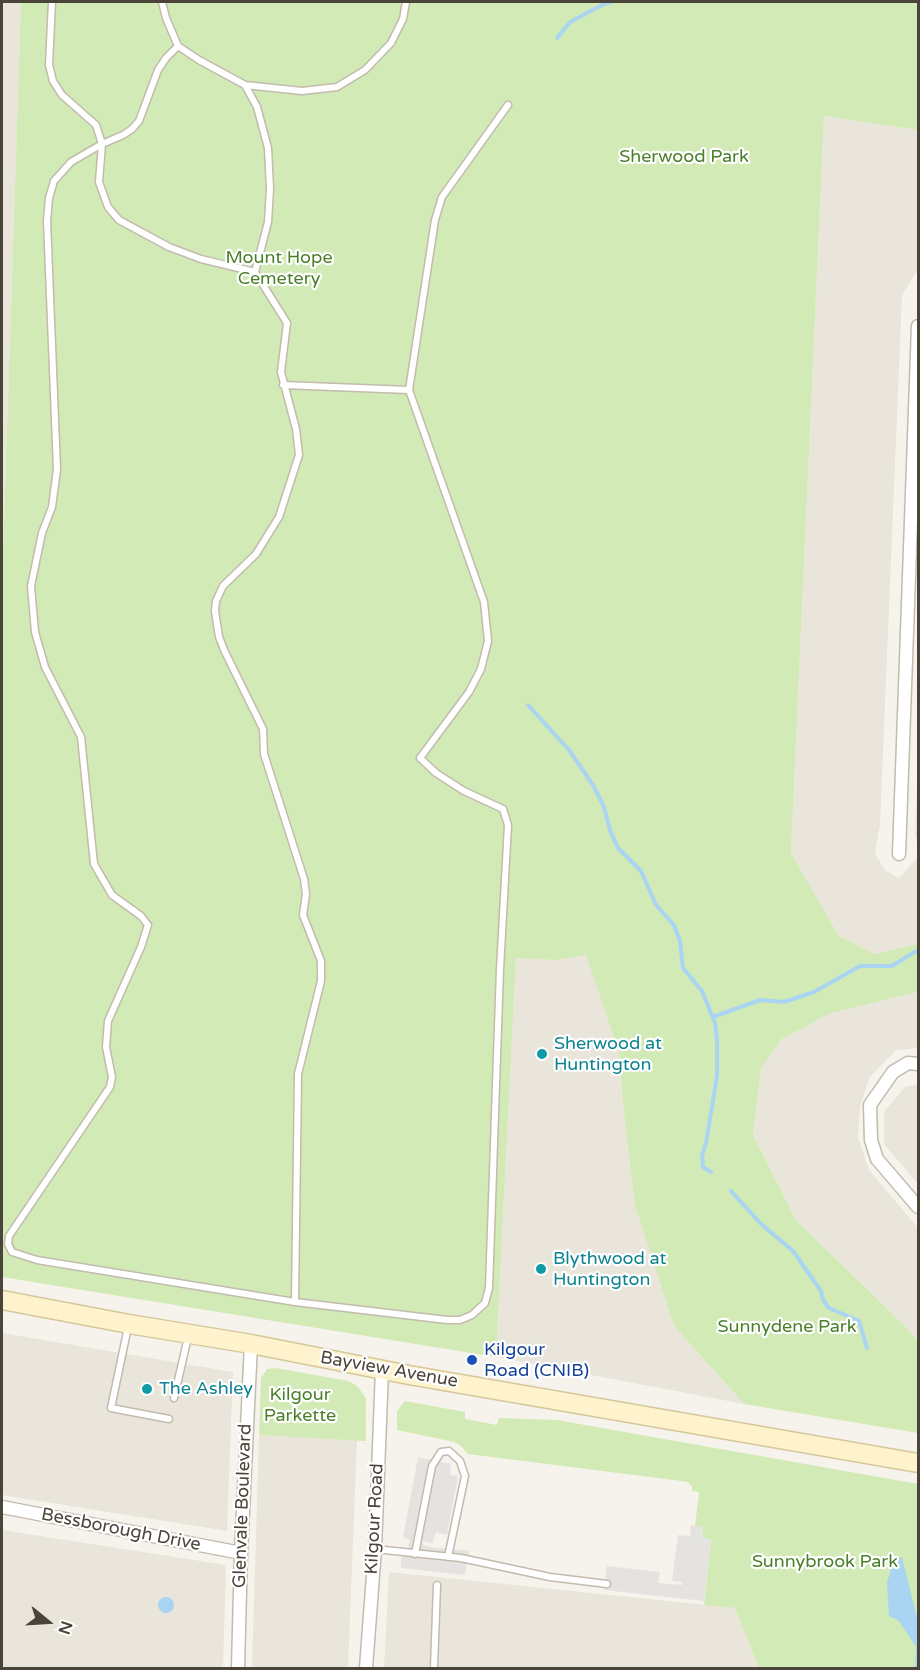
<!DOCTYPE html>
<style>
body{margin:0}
#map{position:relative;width:920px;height:1670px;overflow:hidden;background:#f6f3ec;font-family:"Varela Round",sans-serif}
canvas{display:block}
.frame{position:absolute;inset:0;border:3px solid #4b4439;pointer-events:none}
.north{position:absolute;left:18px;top:1592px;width:60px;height:60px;-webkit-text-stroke:4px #fff;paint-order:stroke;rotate:108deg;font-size:16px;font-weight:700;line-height:24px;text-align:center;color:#4b4439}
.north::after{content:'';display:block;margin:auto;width:21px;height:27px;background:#4b4439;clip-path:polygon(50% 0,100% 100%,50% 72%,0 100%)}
</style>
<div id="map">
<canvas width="920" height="1670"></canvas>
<div class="frame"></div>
<div class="north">N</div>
</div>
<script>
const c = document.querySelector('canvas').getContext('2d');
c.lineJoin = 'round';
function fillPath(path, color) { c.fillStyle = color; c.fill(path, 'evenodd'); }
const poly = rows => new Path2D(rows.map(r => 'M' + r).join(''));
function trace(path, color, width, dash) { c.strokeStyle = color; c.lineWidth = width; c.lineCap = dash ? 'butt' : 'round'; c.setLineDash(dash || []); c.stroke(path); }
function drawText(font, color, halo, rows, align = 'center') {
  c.font = font + ' "Varela Round",sans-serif'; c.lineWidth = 4.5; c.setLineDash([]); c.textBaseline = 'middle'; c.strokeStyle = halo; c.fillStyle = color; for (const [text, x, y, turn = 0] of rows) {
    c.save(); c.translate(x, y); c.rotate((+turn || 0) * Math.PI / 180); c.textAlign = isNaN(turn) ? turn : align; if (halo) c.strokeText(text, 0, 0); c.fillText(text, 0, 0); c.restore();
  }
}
fillPath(poly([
 [2,2,21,2,2,583],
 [824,116,918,130,918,269,902,295,880,824,875,854,885,870,899,878,918,857,918,944,874,954,839,936,791,853],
 [918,762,918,849,915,833],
 [587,955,619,1052,624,1113,635,1206,674,1326,744,1404,496,1357,516,957,556,960],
 [918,992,918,1048,896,1050,869,1078,860,1107,858,1137,869,1170,918,1228,918,1342,909,1330,796,1220,753,1135,761,1068,782,1039,831,1013],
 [918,1084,918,1184,884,1144,884,1112,905,1087],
 [2,1333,233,1372,227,1531,2,1495],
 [259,1435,357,1440,348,1668,252,1668],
 [2,1530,226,1565,223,1668,2,1668],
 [389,1572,735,1608,759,1668,384,1668]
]), '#eae5da');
fillPath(poly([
 [21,2,918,2,918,130,824,116,791,853,839,936,874,954,918,944,918,992,831,1013,782,1039,761,1068,753,1135,796,1220,909,1330,918,1342,918,1433,744,1404,674,1326,635,1206,624,1113,619,1052,586,955,556,960,516,958,496,1357,2,1277,2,583],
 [276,1368,348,1381,357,1386,366,1398,366,1441,259,1435,261,1378,267,1369],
 [405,1401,465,1412,465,1419,497,1425,499,1418,557,1420,918,1484,918,1668,759,1668,735,1608,704,1605,711,1540,702,1538,703,1527,695,1526,699,1492,692,1491,692,1485,689,1485,689,1482,468,1454,460,1445,454,1442,397,1430,397,1411]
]), '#d2eab5');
fillPath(poly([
 [418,1457,451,1464,450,1475,458,1476,447,1535,436,1532,433,1543,422,1541,424,1545,429,1547,469,1551,465,1575,401,1568,401,1557,406,1557,410,1540,403,1537],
 [691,1525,703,1527,702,1538,711,1539,704,1601,604,1590,607,1566,660,1572,658,1583,682,1585,682,1582,672,1581,678,1535,690,1536]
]), '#e5e3e0');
fillPath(poly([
 [902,1557,918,1621,918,1668,915,1668,916,1647,899,1621,889,1616,887,1583,894,1558],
 '158 1605a8 8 0 1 1 16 0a8 8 0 1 1-16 0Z'
]), '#a9d4f2');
trace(poly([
 [557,38,570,22,604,4,612,2],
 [528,705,569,750,593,785,604,807,610,830,618,848,641,871,656,905,674,925,680,941,683,968,702,991,715,1023,717,1039,717,1076,706,1143,702,1156,703,1167,711,1172],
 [713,1017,760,1000,784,1002,814,992,860,966,892,966,918,950],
 [731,1191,761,1224,793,1251,821,1291,823,1300,829,1308,859,1321,867,1348]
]), '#a9d4f2', 4);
const service = poly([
 [52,2,49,65,53,81,62,95,96,125,102,144,99,182,108,207,119,220,169,247,201,259,255,272,287,323,281,372,296,429,299,455,279,517,256,554,223,586,216,601,215,611,219,637,225,652,263,729,264,754,304,879,306,894,303,915,321,961,321,981,298,1074,295,1302],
 [162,2,166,18,178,46,199,60,245,85,302,91,337,87,365,70,391,43,403,19,406,2],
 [178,46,166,58,158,70,139,121,132,129,123,135,102,144,71,162,54,181,49,198,47,221,57,469,52,507,42,533,31,586,35,632,45,667,81,737,94,864,112,895,141,916,148,925,141,947,108,1021,106,1047,112,1077,110,1087,9,1236,8,1244,12,1252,37,1260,295,1302,447,1320,460,1320,472,1315,485,1303,489,1288,500,969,508,825,503,809,464,791,436,773,420,758,469,692,481,669,488,641,484,602,409,390,435,220,442,197,508,105],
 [245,85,257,107,268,148,270,189,268,222,255,272],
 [283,385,409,390],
 [128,1327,111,1408,169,1419],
 [174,1398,188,1337],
 [375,1549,461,1558,550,1577,607,1584],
 [415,1554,432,1466,441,1452,449,1451,460,1461,465,1476,448,1557],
 [434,1668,437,1585]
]);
const minor = poly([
 [899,854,918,326],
 [918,1064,908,1063,893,1072,870,1105,871,1140,877,1159,918,1207],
 [2,1507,241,1553],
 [238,1668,241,1553,251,1344],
 [366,1668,375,1549,382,1370]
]);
const secondary = poly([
 [2,1300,129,1324,251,1344,409,1375,918,1463]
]);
trace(service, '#c2bbae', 9);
trace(minor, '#c2bbae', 15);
trace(secondary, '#d6c79b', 21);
trace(service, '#fff', 6);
trace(minor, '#fff', 12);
trace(secondary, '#fff3cd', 18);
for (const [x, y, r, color] of [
 [542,1054,6,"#0f9aa8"],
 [541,1269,6,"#0f9aa8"],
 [472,1360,6,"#1a4fb4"],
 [147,1389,6,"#0f9aa8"]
]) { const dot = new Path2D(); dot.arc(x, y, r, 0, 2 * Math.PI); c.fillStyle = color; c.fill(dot); trace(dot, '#fff', 2); }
drawText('18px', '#4a7f2a', '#fff', [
 ["Sherwood Park",684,157],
 ["Mount Hope",279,258],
 ["Cemetery",279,279],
 ["Sunnydene Park",787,1327],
 ["Kilgour",300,1395],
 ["Parkette",300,1416],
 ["Sunnybrook Park",825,1562]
]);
drawText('18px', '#0d838f', '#fff', [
 ["Sherwood at",554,1044],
 ["Huntington",554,1065],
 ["Blythwood at",553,1259],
 ["Huntington",553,1280],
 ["The Ashley",159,1389]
], 'left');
drawText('18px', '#164399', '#fff', [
 ["Kilgour",484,1350],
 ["Road (CNIB)",484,1371]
], 'left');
drawText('18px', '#4b4439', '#fff', [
 ["Bayview Avenue",389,1370,10],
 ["Glenvale Boulevard",243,1506,-88],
 ["Kilgour Road",375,1519,-87],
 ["Bessborough Drive",121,1530,11]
]);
</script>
